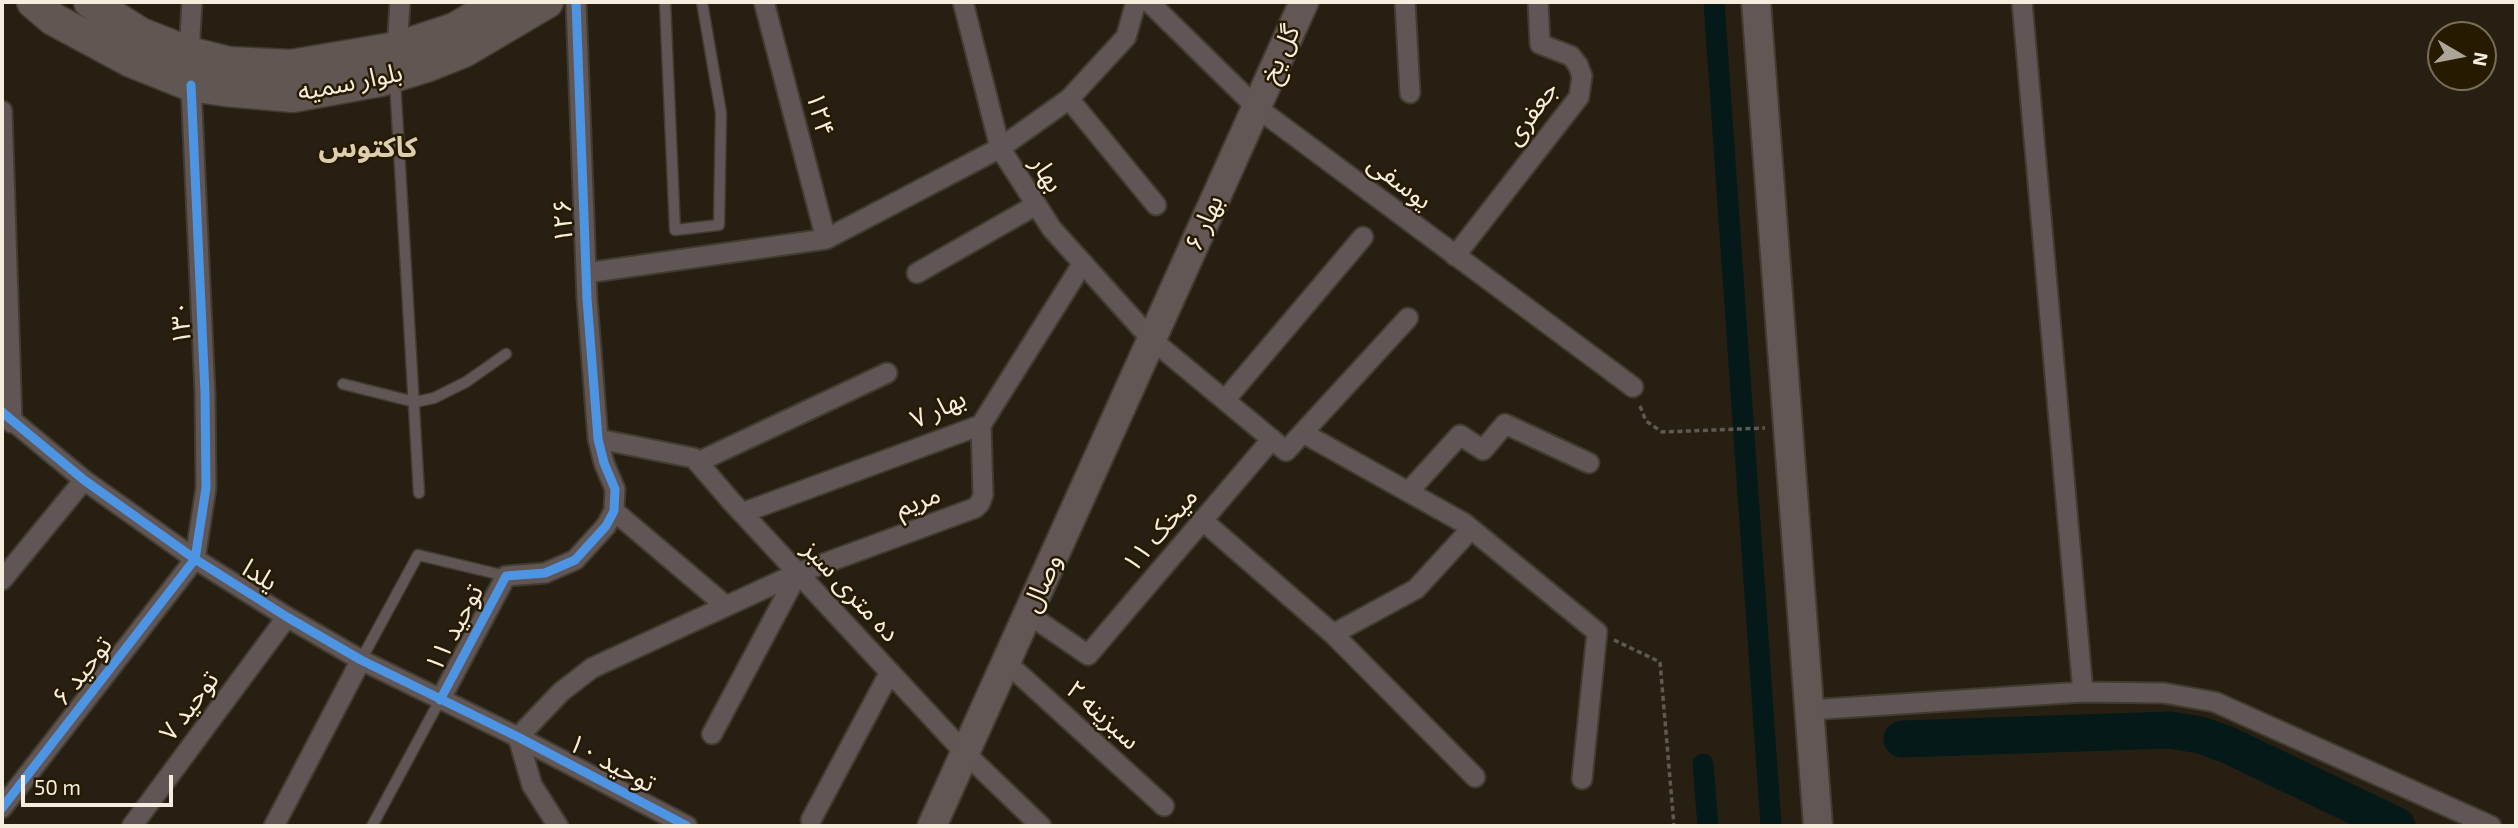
<!DOCTYPE html>
<meta charset="utf-8">
<style>
body{margin:0}
#map{position:relative;width:2518px;height:828px;overflow:hidden;background:#272012;font-family:"Exo 2",sans-serif}
canvas{display:block}
.frame{position:absolute;inset:0;border:4px solid #f5edde;pointer-events:none}
.north{position:absolute;left:2427px;top:21px;width:70px;height:70px;box-sizing:border-box;background:#261a01;border:2px solid #796e59;border-radius:50%;rotate:100deg;font-size:19px;font-weight:700;line-height:28px;text-align:center;color:#f5edde}
.north::after{content:'';display:block;margin:auto;width:24px;height:32px;background:#ada597;clip-path:polygon(50% 0,100% 100%,50% 72%,0 100%)}
.scale{position:absolute;left:21px;top:775px;width:152px;height:32px;box-sizing:border-box;border:4px solid #f5edde;border-top:0;padding-left:9px;font-size:21px;line-height:24px;white-space:nowrap;color:#f5edde;-webkit-text-stroke:5px #261a01;paint-order:stroke}
</style>
<div id="map">
<canvas width="2518" height="828"></canvas>
<div class="frame"></div>
<div class="north">N</div>
<div class="scale">50 m</div>
</div>
<script>
const c = document.querySelector('canvas').getContext('2d');
c.lineJoin = 'round';
const poly = rows => new Path2D(rows.map(r => 'M' + r).join(''));
function trace(path, color, width, dash) { c.strokeStyle = color; c.lineWidth = width; c.lineCap = dash ? 'butt' : 'round'; c.setLineDash(dash || []); c.stroke(path); }
function drawText(font, color, halo, rows, align = 'center') {
  c.font = font + ' "Exo 2","Noto Sans Arabic",sans-serif'; c.lineWidth = 5; c.setLineDash([]); c.textBaseline = 'middle'; c.strokeStyle = halo; c.fillStyle = color; for (const [text, x, y, turn = 0] of rows) {
    c.save(); c.translate(x, y); c.rotate((+turn || 0) * Math.PI / 180); c.textAlign = isNaN(turn) ? turn : align; if (halo) c.strokeText(text, 0, 0); c.fillText(text, 0, 0); c.restore();
  }
}
trace(poly([
 [1714,2,1771,826],
 [1703,764,1708,826]
]), '#051919', 21);
trace(poly([
 [1902,739,2170,730,2200,735,2228,745,2397,826]
]), '#051919', 37);
const service = poly([
 [665,2,675,230,719,225,721,113,702,2],
 [395,81,419,493],
 [343,384,415,402,434,398,466,382,506,354],
 [361,660,418,555,506,576],
 [372,826,440,700]
]);
const minor = poly([
 [764,2,826,239],
 [963,2,1000,148,1052,229,1151,339,1286,451,1408,318],
 [1149,2,1256,107,1633,387],
 [1405,2,1410,93],
 [2022,2,2083,692],
 [397,48,400,2],
 [189,53,192,2],
 [1069,99,1156,205],
 [2,111,12,423],
 [1455,256,1579,97,1582,76,1578,65,1571,56,1540,44,1538,2],
 [586,273,826,239,1000,148,1069,99,1126,37,1136,2],
 [917,273,1036,205],
 [1225,400,1363,237],
 [2,412,84,480,195,559,287,617,361,660,518,737,687,826],
 [1303,433,1464,523,1597,632,1582,779],
 [598,439,694,458,731,501,965,753,1041,826],
 [698,462,887,373],
 [1409,491,1460,435,1483,450,1505,424,1589,463],
 [614,511,726,606],
 [742,513,981,425,1083,263],
 [1202,520,1333,634,1475,777],
 [2,580,84,480],
 [1028,614,1088,655,1272,439],
 [1333,634,1416,589,1471,529],
 [1006,662,1164,806],
 [440,700,506,576,545,573,575,560,606,526,614,511,615,489,604,463,598,439,587,299,576,2],
 [1809,710,2083,692,2164,693,2215,702,2491,826],
 [712,734,798,573],
 [518,737,561,692,592,668,798,573,975,508,980,503,983,495,981,425],
 [518,737,532,785,558,826],
 [2,808,195,559,206,488,205,393,191,85],
 [811,820,890,672],
 [132,826,287,617],
 [274,826,361,660]
]);
const secondary = poly([
 [1756,2,1818,826],
 [932,826,1304,2]
]);
const primary = poly([
 [33,2,53,19,131,61,191,85,225,90,293,96,381,80,429,65,464,51,547,2],
 [90,2,141,34,189,53,229,63,291,66,397,48,455,29,500,2]
]);
trace(service, '#423c30', 13);
trace(minor, '#423c30', 23);
trace(secondary, '#423c30', 32);
trace(primary, '#423c30', 35);
trace(poly([
 [1640,406,1646,421,1662,432,1765,428],
 [1614,640,1660,662,1674,826]
]), '#605953', 3.5, [5, 3.5]);
trace(service, '#605656', 10);
trace(minor, '#605656', 19);
trace(secondary, '#625755', 28);
trace(primary, '#605652', 32);
trace(poly([
 [2,412,84,480,195,559,287,617,361,660,518,737,687,826],
 [440,700,506,576,545,573,575,560,606,526,614,511,615,489,604,463,598,439,587,299,576,2],
 [2,808,195,559,206,488,205,393,191,85]
]), '#4d94e3', 9);
drawText('26px', '#f5edde', '#261a01', [
 ["گل یخ",1280,54,-66],
 ["بلوار سمیه",350,82,-11],
 ["جعفری",1531,113,-54],
 ["۱۲۴",820,114,75],
 ["بهار",1047,174,58],
 ["یوسفی",1400,182,37],
 ["۱۲۶",563,221,-92],
 ["بهار ۶",1204,223,-66],
 ["۱۳۰",181,323,-93],
 ["بهار ۷",938,409,-25],
 ["مریم",918,501,-20],
 ["میخک ۱۱",1160,530,-50],
 ["یلدا",260,575,32],
 ["وصال",1042,583,-66],
 ["ده متری سبز",851,591,47],
 ["توحید ۱۱",454,628,-62],
 ["توحید ۶",82,671,-52],
 ["توحید ۷",189,706,-53],
 ["سبزینه ۲",1103,715,42],
 ["توحید ۱۰",612,763,28]
]);
drawText('bold 28px', '#deceb0', '#261a01', [
 ["کاکتوس",368,148]
]);
</script>
